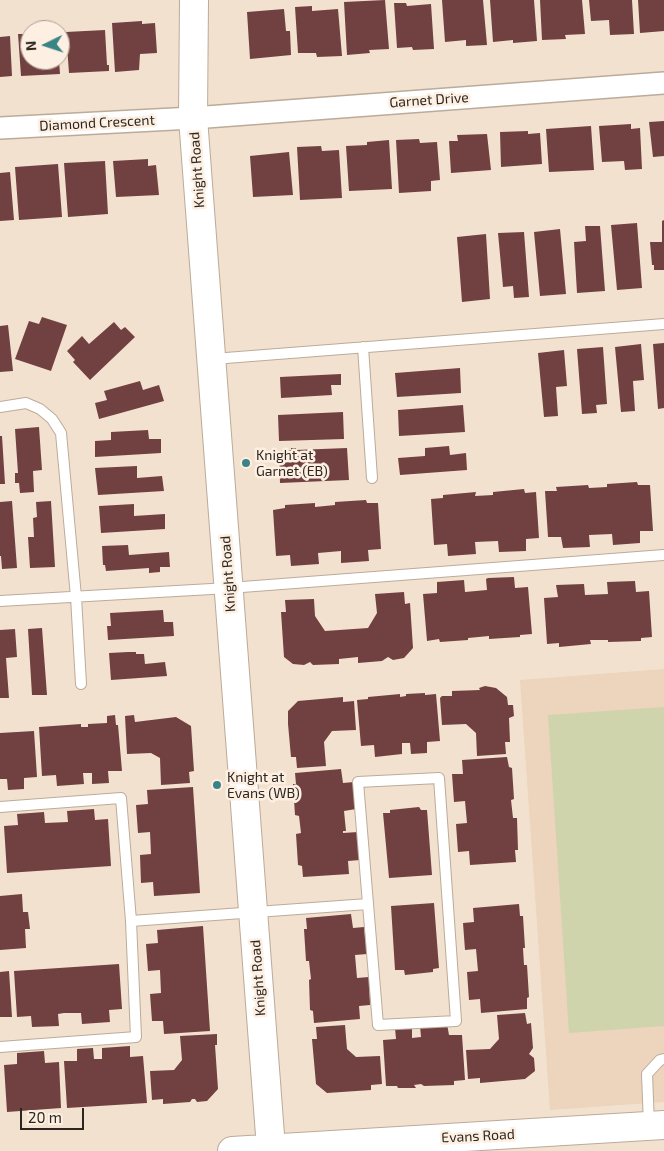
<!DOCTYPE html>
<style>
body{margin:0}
#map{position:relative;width:664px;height:1151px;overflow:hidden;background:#f3e1cf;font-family:"Exo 2",sans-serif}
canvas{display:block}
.north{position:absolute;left:20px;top:20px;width:50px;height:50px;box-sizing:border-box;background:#fdefe1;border:1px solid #aa9f94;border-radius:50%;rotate:266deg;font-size:14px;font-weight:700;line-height:20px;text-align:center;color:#2d2620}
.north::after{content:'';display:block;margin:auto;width:18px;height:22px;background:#3b8486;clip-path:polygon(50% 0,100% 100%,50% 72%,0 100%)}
.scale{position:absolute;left:20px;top:1108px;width:64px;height:22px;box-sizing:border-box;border:2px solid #2d2620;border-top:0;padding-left:6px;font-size:15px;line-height:18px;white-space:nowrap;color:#2d2620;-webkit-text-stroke:4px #fdefe1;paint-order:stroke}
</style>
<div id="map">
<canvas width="664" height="1151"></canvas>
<div class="north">N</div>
<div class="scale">20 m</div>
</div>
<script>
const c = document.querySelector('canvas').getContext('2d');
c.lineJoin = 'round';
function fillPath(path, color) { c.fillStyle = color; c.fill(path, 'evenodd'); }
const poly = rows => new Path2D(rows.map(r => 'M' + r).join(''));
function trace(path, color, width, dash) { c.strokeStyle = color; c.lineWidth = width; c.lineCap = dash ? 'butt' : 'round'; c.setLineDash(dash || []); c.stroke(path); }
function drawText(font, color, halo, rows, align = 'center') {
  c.font = font + ' "Exo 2",sans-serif'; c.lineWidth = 5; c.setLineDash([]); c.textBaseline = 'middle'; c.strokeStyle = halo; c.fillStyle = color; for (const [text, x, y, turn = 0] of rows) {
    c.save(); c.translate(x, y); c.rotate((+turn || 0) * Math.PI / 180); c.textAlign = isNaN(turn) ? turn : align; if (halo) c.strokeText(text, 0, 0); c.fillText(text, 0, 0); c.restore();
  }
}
fillPath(poly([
 [664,669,664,1102,550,1110,520,680]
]), '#ecd4bd');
fillPath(poly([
 [664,707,664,1026,569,1033,548,715]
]), '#cfd4ac');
fillPath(poly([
 [385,0,389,49,369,50,370,53,347,55,344,2],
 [442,0,483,0,487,45,466,46,466,40,445,42],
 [490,0,534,0,537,41,513,43,513,40,493,42],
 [540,0,582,0,585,34,565,35,566,39,542,40],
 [589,0,632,0,634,34,610,35,609,20,591,21],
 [638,0,664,0,664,31,640,33],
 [394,3,406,3,407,6,431,4,434,49,413,50,412,47,397,48],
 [312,6,312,11,338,9,342,56,317,57,316,53,298,53,295,7],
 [284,9,286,31,290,31,291,55,250,59,247,12],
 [142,21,142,24,155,23,157,53,140,54,139,70,115,72,112,23],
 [105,30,107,65,109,65,109,71,69,73,66,32],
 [18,34,30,34,30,60,59,60,60,74,21,76],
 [10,36,12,76,0,77,0,37],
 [664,121,664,156,653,157,649,122],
 [631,124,631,129,640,128,642,169,625,170,624,161,602,162,599,126],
 [591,126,594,170,549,172,546,129],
 [528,131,528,134,540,133,542,164,501,167,500,132],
 [487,134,491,170,451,173,449,141,458,141,457,135],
 [419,139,420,143,437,142,440,180,431,181,431,191,399,193,396,140],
 [389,140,392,189,349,191,346,146,367,145,367,142],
 [321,146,322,151,339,150,342,198,300,200,297,147],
 [289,152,293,195,253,197,250,156],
 [148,159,148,166,156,165,159,195,116,197,113,161],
 [105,161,108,214,68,217,64,163],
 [58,164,62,217,19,220,15,167],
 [10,172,14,220,0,221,0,173],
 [664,220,664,270,654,270,654,265,652,265,650,242,662,242,662,221],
 [637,223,642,288,617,290,611,225],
 [585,226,600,226,605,291,577,293,574,242,586,241],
 [560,229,566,294,540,296,534,232],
 [524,232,529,297,514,298,513,286,503,287,498,233],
 [486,234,490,299,462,302,457,237],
 [42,317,67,325,51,371,15,359,29,321,39,324],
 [114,322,121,330,125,327,135,337,90,380,73,362,75,360,67,351,82,336,89,344],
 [8,325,13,371,0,372,0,326],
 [664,343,664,408,658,409,653,344],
 [641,344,644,380,633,381,635,411,621,412,615,347],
 [603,347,607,404,596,405,597,413,582,414,577,349],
 [564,350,567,386,556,387,558,416,544,417,538,353],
 [460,368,461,393,397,397,395,373],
 [341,374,341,385,331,385,332,395,281,398,280,377],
 [140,381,143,390,159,385,164,401,99,419,95,403,107,400,104,391],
 [463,405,465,432,399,436,398,410],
 [343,412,344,439,279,441,278,415],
 [39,427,42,470,33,471,34,492,20,493,19,483,15,483,15,473,18,473,15,429],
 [148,430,149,439,161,439,161,453,95,457,95,441,111,440,111,432],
 [0,436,2,436,5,484,0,484],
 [449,446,450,455,466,453,467,470,400,475,398,458,425,456,425,448],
 [291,448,296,448,296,450,347,448,349,480,280,483,279,451,291,450],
 [137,466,137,478,162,476,164,491,98,495,95,468],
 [637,482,638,485,650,485,653,531,640,531,640,543,613,545,612,534,589,535,590,547,563,548,561,537,548,537,545,491,557,491,556,487,588,485,589,488,607,487,607,484],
 [524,489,525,493,536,492,539,538,526,539,526,551,499,552,498,541,475,542,476,554,448,556,447,544,434,545,431,499,443,498,443,495,476,492,475,496,493,495,493,492],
 [366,500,367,503,378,503,381,549,368,550,369,561,341,563,341,551,318,553,319,564,291,566,290,555,276,556,273,510,285,508,285,505,315,503,315,507,335,505,335,502],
 [12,501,17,568,2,569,1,556,0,556,0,502],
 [51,501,55,567,30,568,28,537,34,537,33,518,37,517,36,502],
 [134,504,134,516,165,514,165,529,101,533,99,506],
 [128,545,129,555,169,552,170,567,160,567,160,572,149,573,149,568,106,571,105,565,103,565,102,546],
 [514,577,515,588,528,587,532,634,520,635,520,637,489,639,489,636,468,638,468,640,440,642,439,639,427,641,423,594,437,593,437,582,464,580,465,592,487,590,486,579,488,578],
 [635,581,636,592,649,591,652,637,641,638,641,641,608,642,608,640,590,640,591,644,559,647,559,643,547,644,544,598,558,597,556,585,584,584,585,595,608,594,607,582],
 [404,592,405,604,410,603,413,648,404,658,393,660,388,657,382,661,358,663,358,657,339,659,339,664,313,665,310,662,304,665,293,664,284,657,281,612,286,612,285,600,314,599,315,616,325,631,368,628,377,613,375,594],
 [163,610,164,622,173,622,174,636,108,640,107,626,111,626,110,613],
 [42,628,47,695,32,695,28,629],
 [15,629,17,657,6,658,9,698,0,698,0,630],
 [128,652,136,652,136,654,144,654,145,664,165,662,167,676,111,680,109,653],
 [485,686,496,688,507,697,508,705,513,705,514,716,509,718,510,742,505,742,506,754,477,756,476,733,466,724,442,725,440,698,442,696,452,696,452,691,480,690,479,688],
 [425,693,425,695,436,694,440,741,427,742,427,753,411,754,410,743,402,743,402,754,375,757,374,745,361,746,357,700,368,699,368,697,400,694,400,697,406,696,406,694],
 [343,697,343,702,354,701,356,730,332,731,324,742,326,766,297,768,296,757,291,757,288,724,288,711,298,701],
 [115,715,116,725,118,725,122,771,108,771,109,783,92,784,92,773,83,773,84,784,57,786,56,775,42,776,39,727,81,724,81,727,88,727,88,724,107,723,107,716],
 [134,715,135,722,176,717,191,726,194,771,189,772,190,783,161,785,160,758,151,753,127,754,125,716],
 [34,731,37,777,24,778,24,789,8,790,7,779,0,779,0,733],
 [507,757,509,767,512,768,514,799,511,800,513,818,517,818,518,850,515,850,516,862,470,865,469,851,458,852,456,824,467,823,465,801,454,802,452,774,463,774,462,760],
 [341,769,343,783,354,782,356,809,344,811,346,831,343,831,343,833,358,832,360,860,348,861,349,874,303,877,302,866,298,865,296,834,301,833,299,816,295,815,293,784,296,784,295,773],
 [193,787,200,893,154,896,153,882,141,883,140,855,151,854,150,832,138,833,136,805,148,804,147,790],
 [419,807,421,810,427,810,432,875,389,878,383,813,390,813,390,810],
 [94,809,95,820,108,819,111,866,7,873,4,826,18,825,17,814,44,812,45,823,68,822,67,811],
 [22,894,23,912,28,912,30,929,25,929,26,948,0,950,0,896],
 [434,903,439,968,433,969,433,972,405,975,404,970,395,970,391,906],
 [519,904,520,916,523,916,525,948,523,948,524,965,527,965,529,997,527,998,527,1009,481,1013,480,999,469,1000,467,972,478,971,476,949,465,950,463,923,474,922,473,908],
 [351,914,353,928,364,927,367,954,355,955,357,978,369,977,370,1005,359,1006,360,1019,314,1023,313,1011,310,1010,309,980,311,979,309,961,306,961,304,929,307,929,306,918],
 [203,926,210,1031,164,1034,163,1021,152,1021,150,994,161,993,160,970,148,971,146,944,158,943,157,930],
 [119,964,122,1009,109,1010,110,1022,82,1024,81,1013,64,1013,58,1014,59,1026,32,1027,31,1016,17,1017,14,971],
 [9,971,12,1017,0,1017,0,972],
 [525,1013,527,1024,531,1023,533,1048,529,1054,534,1058,535,1071,525,1079,480,1083,480,1078,468,1079,466,1050,490,1049,499,1039,497,1015],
 [447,1024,449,1035,462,1035,465,1080,454,1081,454,1085,424,1086,421,1084,414,1085,416,1088,398,1088,397,1086,386,1086,383,1040,396,1039,395,1028,412,1027,412,1038,421,1037,420,1026],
 [345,1025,347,1049,356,1057,380,1056,382,1084,371,1085,371,1090,327,1093,316,1084,312,1039,317,1039,316,1027],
 [217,1034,217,1045,215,1045,218,1089,207,1101,197,1102,195,1099,192,1099,190,1102,163,1104,163,1099,152,1100,150,1071,174,1070,182,1060,180,1036],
 [130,1046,130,1057,143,1056,147,1103,67,1108,64,1061,77,1061,77,1049,93,1048,94,1059,102,1059,102,1048],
 [44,1051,45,1063,59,1062,61,1108,7,1112,4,1065,17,1064,17,1053]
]), '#714041');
const lane = poly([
 [363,347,372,478],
 [213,359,664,324],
 [0,407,26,403,40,409,52,419,61,433,76,597,81,684],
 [0,601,229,588,664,555],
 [0,807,121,798,131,921,136,1037,0,1047],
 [131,921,368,904,358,782,439,778,456,1021,378,1025,368,904],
 [649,1125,647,1074,660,1060,664,1059]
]);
const street = poly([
 [0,128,193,118,664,83]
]);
const secondary = poly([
 [194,0,193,118,271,1148],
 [232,1151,664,1125]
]);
trace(lane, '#bcab9a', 12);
trace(street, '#bcab9a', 24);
trace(secondary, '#bcab9a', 30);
trace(lane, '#fff', 10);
trace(street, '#fff', 21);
trace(secondary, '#fff', 28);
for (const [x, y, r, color] of [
 [246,463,5,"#3b8486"],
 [217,785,5,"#3b8486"]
]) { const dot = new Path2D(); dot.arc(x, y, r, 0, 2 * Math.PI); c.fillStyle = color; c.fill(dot); trace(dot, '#fdefe1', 2); }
drawText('14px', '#2d2620', '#fdefe1', [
 ["Garnet Drive",429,100,-4],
 ["Diamond Crescent",97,123,-3],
 ["Knight Road",197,170,-94],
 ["Knight Road",228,574,-94],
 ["Knight Road",258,978,-94],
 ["Evans Road",478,1136,-3]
]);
drawText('14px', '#2d2620', '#fdefe1', [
 ["Knight at",256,455],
 ["Garnet (EB)",256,471],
 ["Knight at",227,777],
 ["Evans (WB)",227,793]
], 'left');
</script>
